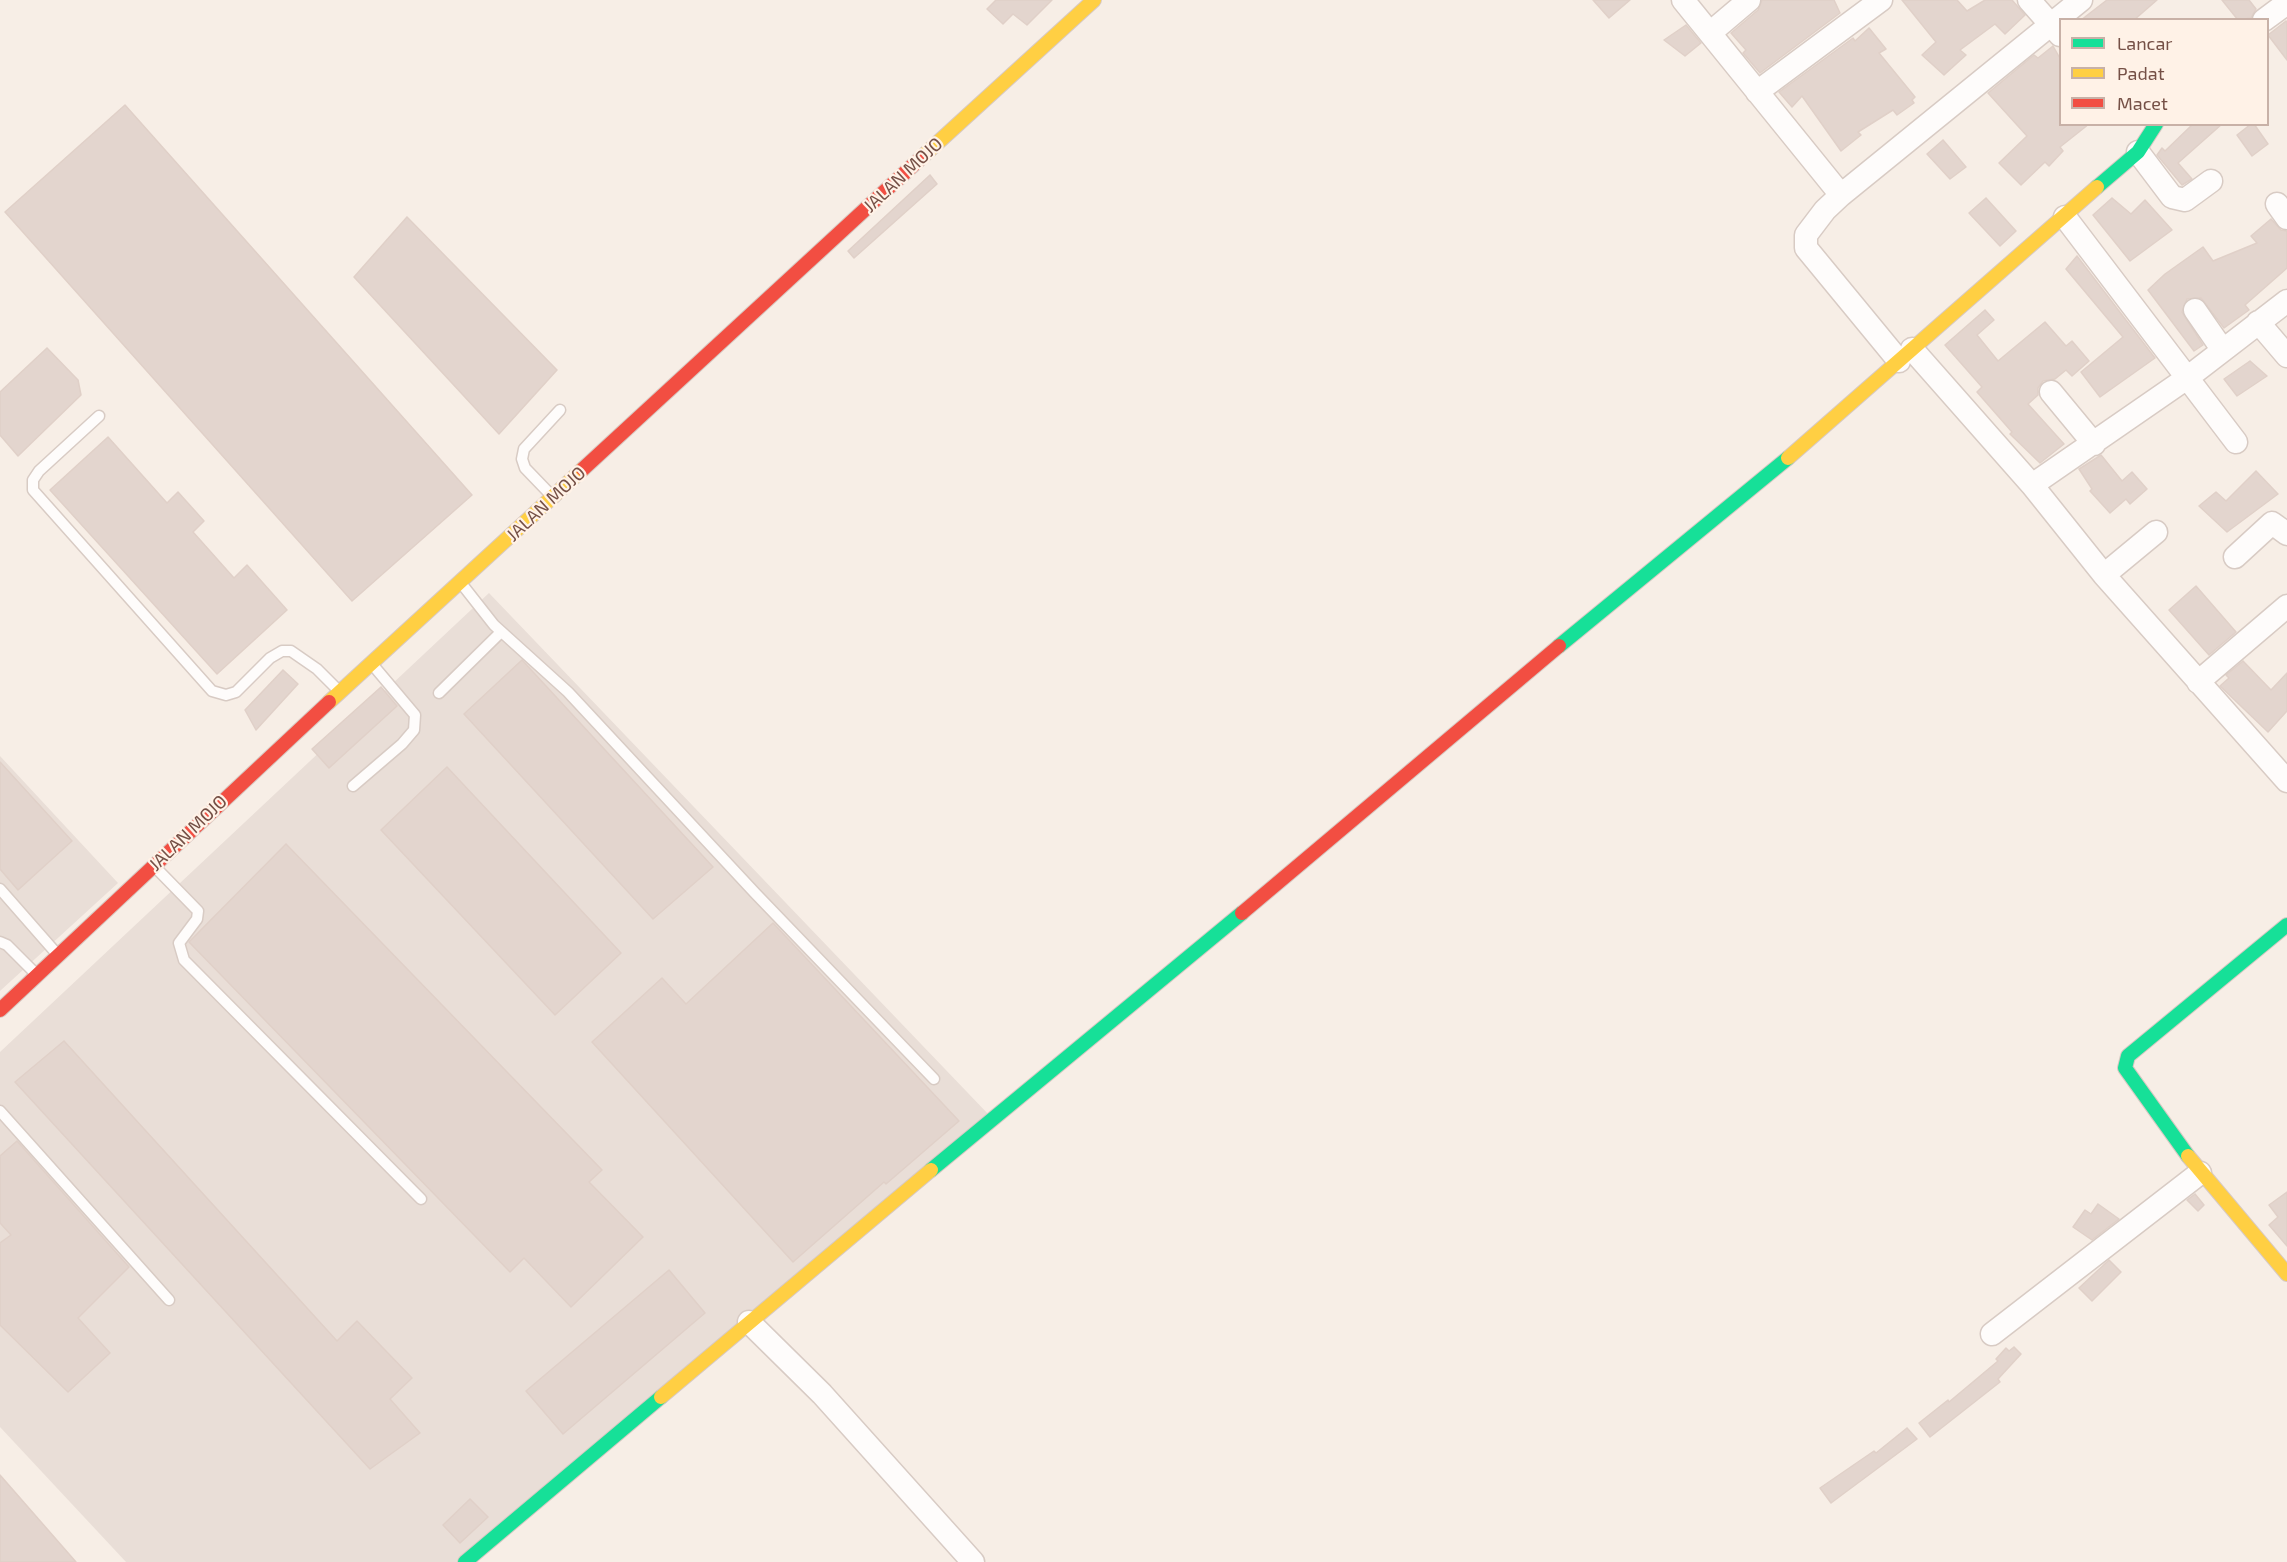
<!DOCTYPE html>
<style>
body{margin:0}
#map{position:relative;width:2287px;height:1562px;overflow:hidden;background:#f7eee6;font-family:"Exo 2",sans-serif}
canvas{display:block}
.legend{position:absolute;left:2059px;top:18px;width:210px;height:108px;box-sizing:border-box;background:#fff2e7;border:2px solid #c8b1a7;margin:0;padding:8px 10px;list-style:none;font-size:18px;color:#755046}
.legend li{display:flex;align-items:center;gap:12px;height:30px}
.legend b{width:30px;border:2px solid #c8b1a7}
</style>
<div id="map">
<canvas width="2287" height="1562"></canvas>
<ul class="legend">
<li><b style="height:8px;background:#16e098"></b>Lancar</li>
<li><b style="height:8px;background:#ffcf43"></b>Padat</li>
<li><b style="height:8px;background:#f24e42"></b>Macet</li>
</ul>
</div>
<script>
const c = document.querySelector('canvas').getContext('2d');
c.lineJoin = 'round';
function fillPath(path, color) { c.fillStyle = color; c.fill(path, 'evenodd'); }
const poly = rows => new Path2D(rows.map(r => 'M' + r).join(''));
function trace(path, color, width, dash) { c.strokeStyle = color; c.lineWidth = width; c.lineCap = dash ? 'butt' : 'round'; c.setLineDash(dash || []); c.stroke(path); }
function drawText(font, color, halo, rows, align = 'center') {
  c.font = font + ' "Exo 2",sans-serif'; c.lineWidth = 4.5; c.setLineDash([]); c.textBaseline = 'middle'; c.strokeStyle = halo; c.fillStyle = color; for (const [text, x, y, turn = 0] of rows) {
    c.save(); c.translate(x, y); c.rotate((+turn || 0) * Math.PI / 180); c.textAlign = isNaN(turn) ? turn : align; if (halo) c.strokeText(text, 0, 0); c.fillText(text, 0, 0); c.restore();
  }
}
fillPath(poly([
 [489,593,990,1116,463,1562,126,1562,0,1427,0,1052],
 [0,756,118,883,0,991]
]), '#e9ded7');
const building = poly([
 [996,0,1052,0,1027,25,1013,14,1003,24,987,9,996,0],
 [1593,0,1630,0,1609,18,1593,0],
 [1762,0,1834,0,1840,13,1760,73,1743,53,1746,50,1731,33,1758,10,1762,0],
 [1902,0,1957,0,1967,11,1985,0,2012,0,2025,15,2005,34,1995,24,1960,50,1966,55,1944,75,1922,55,1936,42,1902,0],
 [2107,0,2157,0,2134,20,2081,20,2107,0],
 [2222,0,2249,0,2256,9,2251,18,2238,20,2222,0],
 [2286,21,2287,22,2287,60,2268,35,2286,21],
 [1686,25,1701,43,1685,56,1664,40,1686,25],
 [1869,28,1886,49,1879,53,1915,97,1912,100,1914,103,1897,115,1893,110,1858,132,1861,135,1841,151,1802,96,1792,107,1779,92,1853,38,1855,41,1869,28],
 [2053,46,2061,60,2061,124,2089,124,2060,147,2063,151,2049,166,2045,162,2021,185,1999,163,2027,136,1988,93,2034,55,2038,58,2053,46],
 [125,105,472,495,352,601,5,212,125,105],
 [2193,124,2222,124,2178,163,2192,179,2182,185,2157,155,2162,148,2165,151,2193,124],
 [2251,124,2254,124,2268,144,2252,156,2237,135,2251,124],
 [1943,140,1966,167,1950,179,1927,154,1943,140],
 [930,175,937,184,854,258,848,251,930,175],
 [1986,198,2016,231,2000,246,1969,213,1986,198],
 [2112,198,2131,214,2145,200,2172,230,2130,261,2093,215,2112,198],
 [407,217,557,370,499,434,354,277,407,217],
 [2271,219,2281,230,2287,231,2287,268,2245,305,2249,310,2224,328,2201,298,2187,299,2182,312,2203,345,2194,351,2148,290,2165,274,2203,247,2213,261,2257,243,2251,236,2271,219],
 [2077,256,2155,358,2100,397,2081,372,2123,337,2066,269,2077,256],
 [1985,310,1994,320,1977,335,1998,361,2045,322,2066,346,2072,341,2089,361,2072,376,2066,370,2055,379,2043,381,2038,388,2038,395,2028,404,2064,444,2040,463,2010,434,2012,432,1977,392,1982,387,1945,345,1985,310],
 [47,348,78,380,81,395,18,456,0,435,0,392,47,348],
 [2250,361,2267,376,2237,396,2224,379,2250,361],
 [108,437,167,503,178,492,204,521,193,532,234,578,247,565,287,610,217,674,50,490,108,437],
 [2101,455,2122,481,2132,472,2147,489,2130,504,2126,499,2110,513,2090,491,2092,489,2079,469,2101,455],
 [2256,471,2278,494,2227,532,2199,506,2216,492,2226,501,2256,471],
 [2196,586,2236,632,2209,655,2169,610,2196,586],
 [522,660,713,867,653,919,464,714,522,660],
 [2243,661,2271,690,2287,673,2287,711,2268,732,2220,686,2229,678,2226,675,2243,661],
 [283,670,298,684,256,730,245,710,283,670],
 [381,687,397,706,329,768,312,749,381,687],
 [0,762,72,841,18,890,0,869,0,762],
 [447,767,621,953,555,1015,381,830,447,767],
 [286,844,602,1170,589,1182,643,1237,571,1307,524,1258,510,1272,189,942,286,844],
 [773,923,959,1121,886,1184,884,1182,793,1262,592,1042,662,978,686,1004,773,923],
 [64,1041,337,1341,357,1321,412,1378,390,1399,420,1433,370,1469,15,1082,64,1041],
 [17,1141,129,1267,78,1318,110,1353,68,1392,0,1325,0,1243,11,1235,0,1223,0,1156,17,1141],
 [2287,1192,2287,1246,2269,1225,2278,1217,2269,1205,2287,1192],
 [2195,1194,2204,1205,2198,1211,2187,1200,2195,1194],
 [2098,1204,2119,1219,2092,1240,2073,1227,2085,1210,2091,1214,2098,1204],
 [2109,1260,2121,1272,2092,1301,2079,1288,2109,1260],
 [669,1270,705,1313,563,1434,526,1391,669,1270],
 [2014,1347,2021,1354,1998,1379,2000,1382,1930,1437,1919,1423,1948,1400,1949,1402,1998,1361,1996,1359,2006,1348,2009,1351,2014,1347],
 [1907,1428,1917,1439,1831,1503,1820,1488,1874,1451,1876,1453,1907,1428],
 [0,1475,76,1562,0,1562,0,1475],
 [470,1499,488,1517,460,1543,443,1525,470,1499]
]);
fillPath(building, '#e3d5ce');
trace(building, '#e0d0c8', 1.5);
const lane = poly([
 [99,416,39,471,33,480,33,490,212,691,226,695,236,692,270,658,282,651,291,651,317,669,338,690],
 [551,495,525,468,522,459,524,449,560,410],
 [461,583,494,625,568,692,755,893,934,1079],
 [439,693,501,632],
 [353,786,402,744,414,730,415,715,372,664],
 [156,868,198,911,197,919,179,943,184,960,421,1199],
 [0,889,57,954],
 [0,942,7,945,35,973],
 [0,1111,169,1300]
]);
const street = poly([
 [1683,0,1841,195],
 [2029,0,2060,35],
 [2264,20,2287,3],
 [1710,33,1749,0],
 [1757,92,1881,0],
 [2138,152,2172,197,2185,200,2211,181],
 [2277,204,2287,218],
 [2065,217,2236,442],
 [2195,310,2222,349],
 [2258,322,2287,356],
 [1912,349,2032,485,2187,378,2287,301],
 [1899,361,1806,248,1806,235,1825,210,1841,195,2081,0],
 [2051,392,2094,444],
 [2032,485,2104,575,2287,781],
 [2235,557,2272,523,2287,534],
 [2104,575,2156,532],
 [2198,682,2287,606],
 [749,1322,822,1394,973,1562],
 [1992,1334,2200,1173]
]);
const fast = poly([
 [2097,187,2138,152,2156,124],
 [1559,646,1788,458],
 [2188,1156,2125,1068,2128,1056,2287,925],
 [931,1170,1242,913],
 [465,1562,661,1397]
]);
const slow = poly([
 [922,157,1094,0],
 [1788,458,2097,187],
 [329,702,583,469],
 [2188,1156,2287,1274],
 [661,1397,931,1170]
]);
const jam = poly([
 [583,469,922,157],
 [1242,913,1559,646],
 [0,1010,329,702]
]);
trace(lane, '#d8cbc4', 13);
trace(street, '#d8cbc4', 25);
trace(fast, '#d7c9c3', 16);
trace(slow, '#d7c9c3', 16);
trace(jam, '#d7c9c3', 16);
trace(lane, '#fefcfb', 10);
trace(street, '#fefcfb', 22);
trace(fast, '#16e098', 14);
trace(slow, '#ffcf43', 14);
trace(jam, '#f24e42', 14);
drawText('18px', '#755046', '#fff2e7', [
 ["JALAN MOJO",903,175,-43],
 ["JALAN MOJO",546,504,-43],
 ["JALAN MOJO",188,833,-44]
]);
</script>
